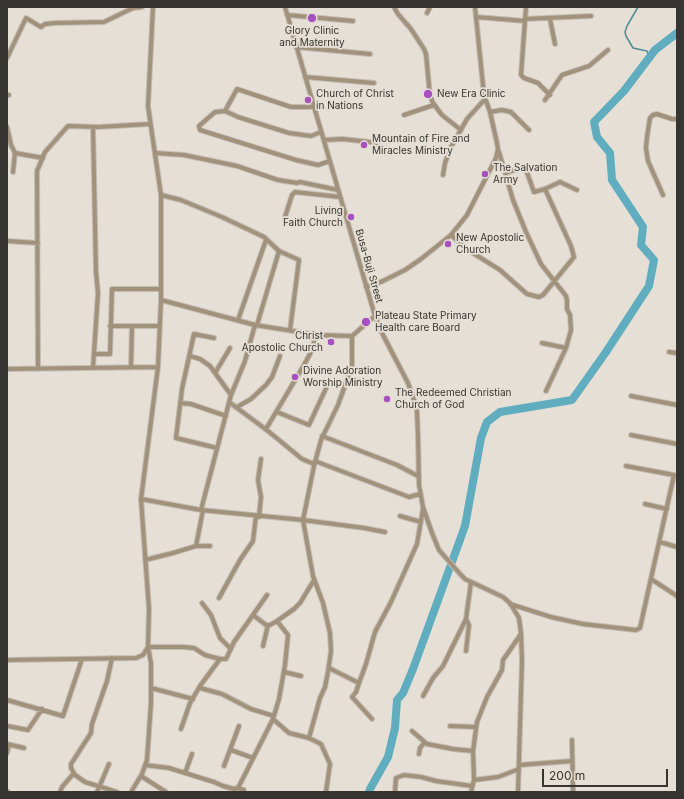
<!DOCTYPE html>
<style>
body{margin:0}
#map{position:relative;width:684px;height:799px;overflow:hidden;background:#e5dfd5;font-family:Inter,sans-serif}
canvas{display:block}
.frame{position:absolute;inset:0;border:8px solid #373531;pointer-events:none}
.scale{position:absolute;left:542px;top:769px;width:126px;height:18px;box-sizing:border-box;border:2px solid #373531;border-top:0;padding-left:5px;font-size:12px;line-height:14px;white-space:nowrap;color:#373531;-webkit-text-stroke:3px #e5dfd5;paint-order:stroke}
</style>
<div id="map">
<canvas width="684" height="799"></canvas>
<div class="frame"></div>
<div class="scale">200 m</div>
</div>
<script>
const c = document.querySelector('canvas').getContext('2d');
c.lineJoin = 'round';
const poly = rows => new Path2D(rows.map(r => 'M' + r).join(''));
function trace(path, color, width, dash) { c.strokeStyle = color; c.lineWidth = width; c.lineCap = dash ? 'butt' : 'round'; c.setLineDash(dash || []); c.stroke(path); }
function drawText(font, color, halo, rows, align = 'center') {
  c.font = font + ' Inter,sans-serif'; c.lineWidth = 3.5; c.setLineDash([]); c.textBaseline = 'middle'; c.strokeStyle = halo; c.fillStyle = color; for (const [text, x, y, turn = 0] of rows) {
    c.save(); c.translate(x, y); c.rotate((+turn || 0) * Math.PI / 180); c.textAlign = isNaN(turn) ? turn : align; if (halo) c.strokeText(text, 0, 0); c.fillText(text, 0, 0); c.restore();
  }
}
trace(poly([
 [638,7,627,26,625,32,626,36,633,48,647,51,649,57]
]), '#538994', 1.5);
trace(poly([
 [369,792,370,789,388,757,395,728,397,700,403,693,413,669,465,526,481,438,487,422,500,412,572,400,606,352,649,286,654,260,641,245,643,227,612,180,610,153,597,137,594,122,624,91,655,50,677,33]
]), '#5fadbe', 8);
const minor = poly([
 [285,7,375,316,383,335,408,383,415,403,417,411,418,436,419,485,423,507,432,533,439,550,461,575,465,579,503,597,510,603,519,618,521,633,522,661,518,792],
 [394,7,398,14,411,29,424,49,426,54,430,96,433,103,442,115,461,130],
 [526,7,521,75,524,78,538,83,550,95],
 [427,13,430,7],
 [287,15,353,21],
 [476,17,525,21],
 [525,19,591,16],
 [550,19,555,44],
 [296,47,370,54],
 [7,58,26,18,41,27,45,24,55,23,104,22,133,8,142,7],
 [305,77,374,83],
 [7,95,9,95],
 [545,100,562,75,589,66,608,50],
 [314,107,291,107,237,89,225,111,215,112,199,126,200,130,296,160,318,165,330,161],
 [225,111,238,117,289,133,311,136,321,132],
 [490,112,502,110,511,112,529,130],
 [404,115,434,105],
 [7,127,11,145,15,153,13,172],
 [93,127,96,272,98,293,93,368],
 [324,140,343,139,378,143],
 [499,152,513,200,526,232,541,264,566,296,567,300,567,309,570,315,571,330,566,348,546,391],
 [15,153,43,158],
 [155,153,184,155,237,166,278,180,297,183,300,182,338,190],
 [505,173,525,167,534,192,545,189,560,182,577,190],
 [443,175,445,163,451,147,467,119,485,99],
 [161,195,181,200,222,217,264,237,279,251,299,260,290,330],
 [663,195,648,161,646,148,647,137,650,118,653,115,657,114,672,119,677,119],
 [285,217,292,195,295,192,340,197],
 [451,235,468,250,500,270,527,294,539,297,543,295,574,257,571,246,545,189],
 [7,241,38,243],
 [366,287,383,281,405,270,421,259,451,235,467,215,496,158,498,149,497,143,490,112,484,95,475,7],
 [161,300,255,325,318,335,352,336,375,316],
 [238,320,266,240],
 [257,325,279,251],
 [110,326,160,326],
 [214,338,194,334,182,389,176,438,217,448],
 [542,343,566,348],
 [669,352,677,353],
 [94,354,110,354,112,289,161,289],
 [190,356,200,359,210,366,231,395],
 [131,367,132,326],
 [7,369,158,367],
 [38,369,37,171,45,152,68,126,98,127,150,124],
 [215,373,230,348],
 [631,396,677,405],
 [229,402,268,431,302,459,314,464],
 [180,403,191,404,226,416],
 [237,407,251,399,266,385,272,377,280,356],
 [277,412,309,425,328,384],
 [266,429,304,365,311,352,315,339,315,334],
 [631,435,677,444],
 [322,436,397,465,418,476],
 [315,461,409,497,420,494],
 [141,499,201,510,303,520,364,528,385,532],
 [645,504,667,509],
 [201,510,231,395,245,361,255,325],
 [400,516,421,522],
 [259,517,261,497,258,480,261,459],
 [660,542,677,547],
 [196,546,203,510],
 [145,560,173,553,196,546,210,546],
 [651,579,677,596],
 [219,598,240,560,253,541,256,516],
 [202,603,211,615,220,638,231,649],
 [510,604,551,617,583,624,636,630,640,628,674,475,626,466],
 [253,615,266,625,270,625,277,621,294,609,300,603,314,580],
 [466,619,469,625,466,651],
 [263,646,268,625],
 [112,658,107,681,92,724,91,733,71,764,71,768,75,775,85,782,117,792],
 [7,660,136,658,143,655,148,647,149,609,141,499,158,367,161,300,161,195,148,106,153,7],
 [329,668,359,683,366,664,375,632,391,602,417,544,423,509],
 [284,672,301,676],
 [359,683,356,692,352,697,372,719],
 [151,688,193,699],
 [200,688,222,694,251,709,274,716],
 [423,696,433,678,443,666,466,619,471,582],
 [7,700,63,716,82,659],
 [273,719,289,733,309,738,321,744,330,764,326,792],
 [7,726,28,730,42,709],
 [450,726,476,727],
 [181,729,190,703,200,686,220,659],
 [412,731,427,744,453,749,473,751],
 [309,738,320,698,325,687,328,672,331,651,330,633,323,603,313,576,303,520,314,466,321,440,338,405,352,366,352,336],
 [572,740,573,792],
 [7,744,24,748],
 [231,750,253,758],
 [7,753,9,745],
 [419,754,420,748,425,742],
 [145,765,169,768,214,782,223,786,234,789,238,788,273,719,279,699,285,665,288,635,277,621],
 [519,765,572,761],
 [224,766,239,726],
 [185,773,192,754],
 [141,776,166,792],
 [474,780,498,777,519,769],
 [238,788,244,790,243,792],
 [7,791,8,792],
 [60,792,62,787,74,773],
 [97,792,109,764],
 [131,792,142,774,147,760,151,703,151,663,148,647,183,647,194,648,205,655,220,659,226,659,234,642,267,595],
 [395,792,396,778,404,775,421,777,436,781,472,786],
 [471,792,474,780,473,751,477,722,487,697,502,670,503,660,521,634]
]);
trace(minor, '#c2bdb4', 6);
trace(minor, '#a2927c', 4);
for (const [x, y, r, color] of [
 [312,18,5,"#a851be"],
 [428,94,5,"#a851be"],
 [308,100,4,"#a851be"],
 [364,145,4,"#a851be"],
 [485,174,4,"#a851be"],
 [351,217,4,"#a851be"],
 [448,244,4,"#a851be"],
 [366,322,5,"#a851be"],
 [331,342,4,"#a851be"],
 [295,377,4,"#a851be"],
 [387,399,4,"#a851be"]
]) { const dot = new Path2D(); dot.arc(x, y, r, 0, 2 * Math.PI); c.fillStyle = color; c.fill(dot); trace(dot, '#e5dfd5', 1.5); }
drawText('10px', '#373531', '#e5dfd5', [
 ["Glory Clinic",312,31,"center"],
 ["and Maternity",312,43,"center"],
 ["Church of Christ",316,94],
 ["in Nations",316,106],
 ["New Era Clinic",437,94],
 ["Mountain of Fire and",372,139],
 ["Miracles Ministry",372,151],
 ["The Salvation",493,168],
 ["Army",493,180],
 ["Living",343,211,"right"],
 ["Faith Church",343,223,"right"],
 ["New Apostolic",456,238],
 ["Church",456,250],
 ["Plateau State Primary",375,316],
 ["Health care Board",375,328],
 ["Christ",323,336,"right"],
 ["Apostolic Church",323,348,"right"],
 ["Divine Adoration",303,371],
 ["Worship Ministry",303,383],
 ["The Redeemed Christian",395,393],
 ["Church of God",395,405]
], 'left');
drawText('10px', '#373531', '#e5dfd5', [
 ["Busa-Buji Street",369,266,74]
]);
</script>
